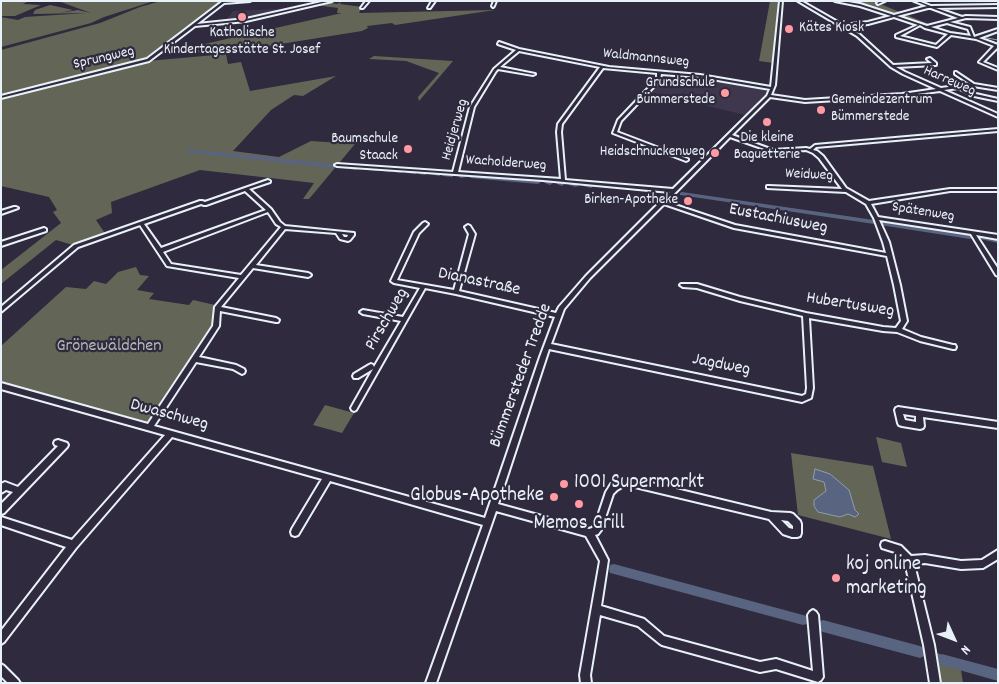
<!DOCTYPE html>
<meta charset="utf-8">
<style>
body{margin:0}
#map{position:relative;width:999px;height:684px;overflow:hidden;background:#2f2a3d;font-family:Dekko,sans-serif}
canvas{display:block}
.frame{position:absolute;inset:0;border:2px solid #e8f1f8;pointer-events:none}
.north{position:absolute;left:929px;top:614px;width:50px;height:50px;-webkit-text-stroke:4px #2f2a3d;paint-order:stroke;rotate:133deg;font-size:14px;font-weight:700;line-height:20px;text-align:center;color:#e8f1f8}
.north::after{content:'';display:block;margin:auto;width:18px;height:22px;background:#e8f1f8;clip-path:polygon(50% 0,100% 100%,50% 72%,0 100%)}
</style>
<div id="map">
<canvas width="999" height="684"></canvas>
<div class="frame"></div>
<div class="north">N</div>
</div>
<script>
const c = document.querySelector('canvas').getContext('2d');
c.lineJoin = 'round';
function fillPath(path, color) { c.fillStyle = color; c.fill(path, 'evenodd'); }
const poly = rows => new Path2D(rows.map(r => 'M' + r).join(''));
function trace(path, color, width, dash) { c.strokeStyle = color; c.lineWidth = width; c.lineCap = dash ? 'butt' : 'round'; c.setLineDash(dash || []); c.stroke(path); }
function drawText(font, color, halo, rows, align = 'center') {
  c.font = font + ' Dekko,sans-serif'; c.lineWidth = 4.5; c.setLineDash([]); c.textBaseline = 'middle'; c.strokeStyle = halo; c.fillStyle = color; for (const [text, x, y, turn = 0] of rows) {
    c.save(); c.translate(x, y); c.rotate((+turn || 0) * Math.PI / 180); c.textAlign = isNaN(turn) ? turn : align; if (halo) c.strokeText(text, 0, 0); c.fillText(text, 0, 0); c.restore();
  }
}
fillPath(poly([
 [276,9,274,13,225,22,233,11],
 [667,74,718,80,766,90,765,96,745,115,679,99,687,88,678,98,650,92]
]), '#3f374d');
fillPath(poly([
 [1,1,29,1,23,4,41,5,15,16,1,16],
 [58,1,154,1,104,17,91,23,1,47,1,17,18,20,25,17,86,13,33,14,35,10,50,5,73,10,60,13,78,10,91,13],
 [161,1,224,1,155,54,149,55,153,55,147,60,1,96,1,50,100,23,140,7],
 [770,1,781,1,774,63,759,61],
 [836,1,873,1,931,25,943,30,972,34,973,37,938,31,860,5],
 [326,2,337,4,341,2,340,4,362,7,359,13,495,10,395,25,392,23,367,26,368,28,362,31,237,51,160,54,342,13,337,13,338,8,315,5],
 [226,54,228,64,241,62,250,91,336,76,303,96,294,95,271,110,233,151,279,157,311,141,355,144,309,199,303,199,314,183,200,170,111,202,112,213,96,220,106,235,76,246,56,240,1,284,1,270,61,223,53,212,57,210,49,197,1,186,1,98,35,88,148,61],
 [374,56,453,61,419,101,418,97,439,73,406,61,369,59],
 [136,267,140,275,149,276,137,290,154,293,149,299,189,305,193,300,215,305,212,327,148,424,1,385,1,346,66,287,86,289,94,281,106,284,118,272],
 [325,405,354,413,342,433,313,425],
 [876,437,901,443,907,467,882,462],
 [791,453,873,466,891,539,798,515],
 [935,652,960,663,963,683,940,683]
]), '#636657');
const water = poly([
 [815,469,830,474,849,490,855,510,859,514,855,517,848,514,840,517,818,512,814,506,814,500,826,491,824,482,813,479,815,469]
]);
fillPath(water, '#586480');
trace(water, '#929cb0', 1);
trace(poly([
 [987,38,998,40]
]), '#929cb0', 1);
fillPath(poly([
 [189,149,332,164,335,166,332,168,187,152,187,150,189,149],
 [338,164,356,166,359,168,356,170,336,167,336,165,338,164],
 [364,166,377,167,380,169,377,171,362,169,362,167,364,166],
 [385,168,390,168,393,170,390,172,383,171,382,170,385,168],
 [396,169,401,169,404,171,401,173,394,172,393,171,396,169],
 [409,170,415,170,418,172,415,174,407,173,407,171,409,170],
 [421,171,425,171,428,173,425,175,419,174,419,172,421,171],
 [432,171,441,173,442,174,439,176,430,174,430,172,432,171],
 [445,173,452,173,455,175,452,177,443,176,442,175,445,173],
 [464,174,467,176,466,177,461,178,458,176,464,174],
 [472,175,538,180,541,182,538,184,470,178,470,176,472,175],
 [547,180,552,182,553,183,550,185,545,183,544,182,547,180],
 [559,181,564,183,565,184,562,186,557,184,557,182,559,181],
 [571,182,578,184,579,185,576,187,569,185,569,183,571,182],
 [585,183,593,185,594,186,591,188,583,186,583,184,585,183],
 [682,192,874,220,877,222,874,224,680,195,680,193,682,192],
 [882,222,970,235,973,237,970,239,880,225,879,224,882,222],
 [982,236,998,239,998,243,980,239,980,237,982,236],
 [614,564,803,615,807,616,808,620,807,624,803,625,614,574,610,573,609,569,610,565,614,564],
 [823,620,920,646,924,648,926,652,924,656,920,658,823,632,819,630,817,626,819,622,823,620],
 [942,654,998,669,998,681,938,664,936,660,938,656,942,654]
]), '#586480');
const street = poly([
 [223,1,250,1,224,3,197,24,246,19,326,1,332,1,246,21,195,26,149,61,1,98,1,96,147,59,223,1],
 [366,1,369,1,363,8,361,8,366,1],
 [432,1,435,1,430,8,428,8,432,1],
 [494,1,496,1,494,6,493,7,492,6,494,1],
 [780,1,782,1,775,85,771,95,805,100,902,94,936,89,903,74,891,67,857,36,798,1,801,1,843,25,868,22,891,16,860,6,835,1,842,1,860,4,894,15,927,6,914,1,918,1,931,6,998,5,998,7,936,8,962,17,966,16,998,17,998,19,966,18,950,22,970,27,974,37,998,29,998,31,979,38,998,45,998,47,983,62,998,68,998,70,979,62,994,46,976,39,951,35,937,47,896,37,896,35,918,25,894,17,868,24,846,27,859,34,893,65,932,63,927,59,930,58,936,63,936,65,896,67,905,72,941,88,970,84,955,74,955,72,956,72,974,84,998,88,998,90,973,86,962,88,976,94,998,99,998,101,974,96,958,88,944,90,998,114,998,117,940,91,902,96,805,102,770,97,732,135,773,150,806,148,810,149,815,145,998,129,998,131,816,147,813,150,817,151,823,156,846,188,869,201,950,189,998,189,998,191,950,191,871,204,878,217,998,235,998,239,976,235,998,269,998,276,996,275,971,234,879,220,889,242,900,285,907,321,902,329,921,337,953,345,955,345,956,347,955,349,953,349,920,341,897,332,883,331,809,318,813,388,811,398,802,402,549,349,498,504,589,529,592,528,595,525,606,492,611,484,621,479,635,479,771,512,790,513,793,514,800,521,801,524,801,533,800,536,797,537,792,537,783,534,769,519,635,487,622,487,617,490,613,494,601,530,598,534,595,535,608,560,601,606,644,619,664,636,760,662,776,659,813,671,808,615,810,612,813,610,816,612,818,615,823,677,821,680,818,682,776,669,760,672,662,645,659,643,638,626,600,615,590,675,591,683,581,683,580,675,600,561,586,536,496,511,436,683,426,683,483,525,330,481,298,535,295,536,292,535,291,532,292,529,322,479,172,437,76,548,4,642,1,644,1,631,66,547,1,525,1,517,72,540,165,435,1,389,1,383,148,424,213,326,215,307,239,278,167,266,140,225,78,247,1,312,1,307,74,245,200,201,202,201,205,202,268,180,270,181,270,182,249,189,271,209,280,222,285,226,354,233,354,235,350,240,348,241,340,239,336,233,285,229,256,265,308,273,310,274,311,275,310,276,308,277,253,268,221,307,276,318,279,320,278,322,276,322,220,311,219,326,199,357,236,365,244,369,245,371,244,373,242,374,233,369,196,362,154,426,485,518,540,357,555,317,456,294,425,288,356,410,354,411,352,410,351,408,373,369,358,378,354,378,353,376,354,374,369,365,371,364,373,365,374,367,401,321,363,314,360,312,363,310,403,317,420,288,394,283,391,281,414,232,423,223,425,222,428,224,419,233,397,280,454,290,469,234,465,227,468,225,470,226,475,234,459,291,556,313,559,307,586,276,670,192,543,180,337,166,335,165,337,164,453,172,470,107,494,69,516,50,498,44,499,42,519,49,609,67,700,75,771,87,780,1],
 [928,8,931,8,958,18,927,26,897,16,928,8],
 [947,23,968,29,971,36,950,33,931,27,947,23],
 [920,25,925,28,948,34,936,45,900,36,920,25],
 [519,51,600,67,558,124,557,132,561,179,458,172,474,107,496,71,498,69,533,75,535,74,500,67,519,51],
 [603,68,657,73,657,79,618,120,613,133,686,161,688,160,688,159,617,132,621,121,660,80,661,74,700,77,770,89,767,96,673,189,565,180,561,132,562,124,603,68],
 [730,137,773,152,806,150,813,153,819,158,842,189,769,186,767,186,767,188,846,192,866,204,874,218,883,242,886,253,735,225,666,202,730,137],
 [245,191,266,210,161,248,144,224,201,204,204,205,206,205,245,191],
 [664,204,734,228,887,256,894,285,901,321,896,328,883,327,806,313,740,297,697,284,681,284,680,285,683,287,697,288,740,301,803,316,807,388,806,394,802,396,551,344,564,309,590,278,664,204],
 [268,212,276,224,281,227,241,275,171,264,163,252,268,212],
 [342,234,348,235,347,237,344,237,342,234],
 [781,520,788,521,793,526,793,529,789,528,781,520],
 [881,1,885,1,878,4,877,3,881,1],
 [14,207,16,207,18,208,1,214,1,211,14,207],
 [44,228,46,229,46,231,1,246,1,242,44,228],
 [898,407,998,422,998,428,923,417,924,426,923,428,920,429,902,426,899,425,898,423,895,410,896,408,898,407],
 [903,414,916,416,916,422,905,420,903,414],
 [58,440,67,443,68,445,67,447,4,513,1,514,1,504,13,492,6,490,1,493,1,484,5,482,18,487,58,446,55,445,54,443,55,441,58,440],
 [885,541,901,546,911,556,925,555,961,561,982,560,998,550,998,559,983,568,961,569,925,563,914,564,934,645,940,683,930,683,924,645,905,562,895,552,882,548,881,545,882,542,885,541],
 [1,664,4,666,18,680,20,683,8,683,1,676,1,664]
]);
trace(street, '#e8f1f8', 4);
fillPath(street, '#2f2a3d');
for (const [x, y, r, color] of [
 [242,17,5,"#ff9aa2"],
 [789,29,5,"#ff9aa2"],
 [725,93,5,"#ff9aa2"],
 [821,110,5,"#ff9aa2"],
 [767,122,5,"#ff9aa2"],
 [408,149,5,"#ff9aa2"],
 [715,153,5,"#ff9aa2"],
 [688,201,5,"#ff9aa2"],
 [564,484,5,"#ff9aa2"],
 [554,497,5,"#ff9aa2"],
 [579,504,5,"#ff9aa2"],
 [836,578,5,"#ff9aa2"]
]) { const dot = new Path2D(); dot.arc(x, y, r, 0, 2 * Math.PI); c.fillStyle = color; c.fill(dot); trace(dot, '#2f2a3d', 2); }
drawText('15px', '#e8f1f8', '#2f2a3d', [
 ["Kätes Kiosk",799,29,"left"],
 ["Katholische",242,34,"center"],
 ["Kindertagesstätte St. Josef",242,51,"center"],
 ["Grundschule",715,84],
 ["Bümmerstede",715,101],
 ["Gemeindezentrum",831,101,"left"],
 ["Bümmerstede",831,118,"left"],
 ["Die kleine",767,139,"center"],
 ["Baguetterie",767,156,"center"],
 ["Baumschule",398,140],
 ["Staack",398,157],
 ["Heidschnuckenweg",705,153],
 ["Birken-Apotheke",678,201]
], 'right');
drawText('15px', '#e8f1f8', '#2f2a3d', [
 ["Sprungweg",104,59,-13],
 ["Waldmannsweg",646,59,6],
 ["Harreweg",949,82,24],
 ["Heidjerweg",456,130,-74],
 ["Wacholderweg",506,164,4],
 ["Weidweg",809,176,3],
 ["Spätenweg",923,213,9]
]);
drawText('18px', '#e8f1f8', '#2f2a3d', [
 ["Eustachiusweg",778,220,11],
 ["Dianastraße",479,283,12],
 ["Hubertusweg",850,306,9],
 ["Pirschweg",388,320,-60],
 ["Jagdweg",721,366,11],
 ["Bümmersteder Tredde",522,376,-70],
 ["Dwaschweg",169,416,15]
]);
drawText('18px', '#b3b9b8', '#2f2a3d', [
 ["Grönewäldchen",109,348]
]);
drawText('21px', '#e8f1f8', '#2f2a3d', [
 ["1001 Supermarkt",574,484],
 ["Globus-Apotheke",544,497,"right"],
 ["Memos Grill",579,525,"center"],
 ["koj online",846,566],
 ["marketing",846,590]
], 'left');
</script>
